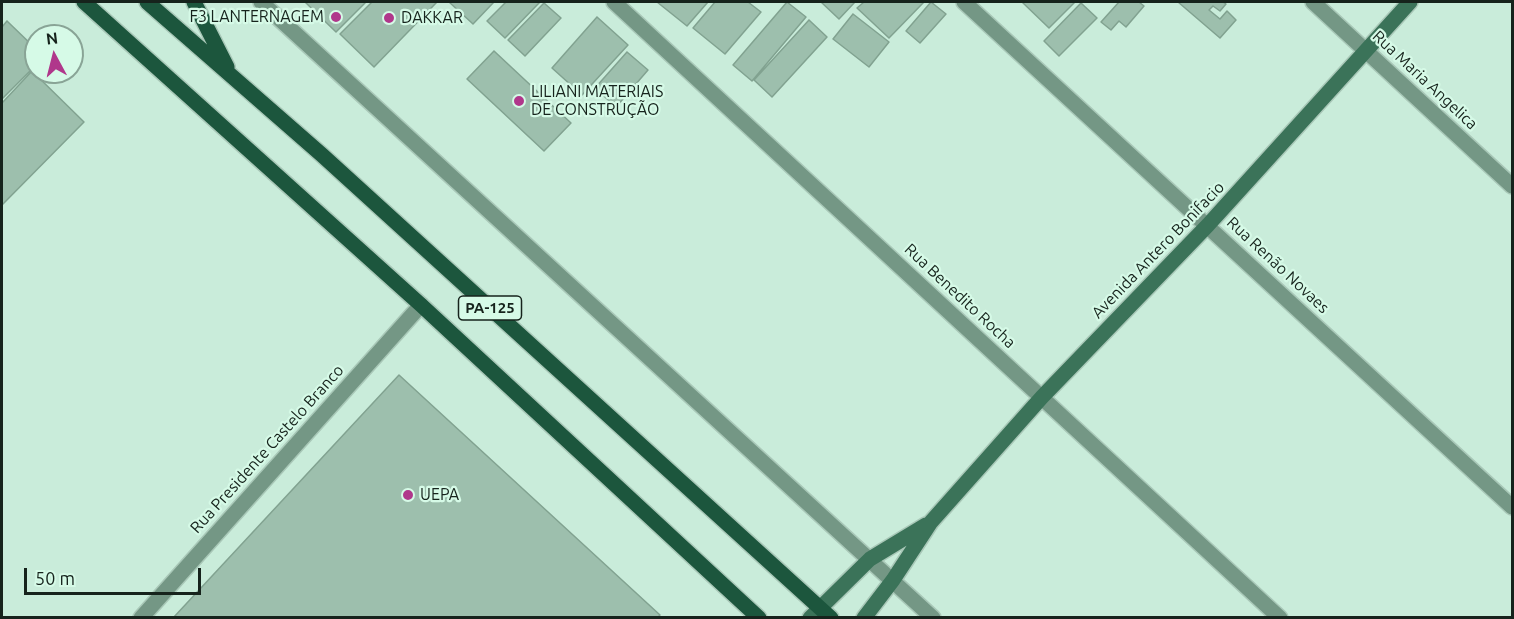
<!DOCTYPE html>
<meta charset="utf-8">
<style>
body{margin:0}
#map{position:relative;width:1514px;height:619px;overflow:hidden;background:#c9ecda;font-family:Ubuntu,sans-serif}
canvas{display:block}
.frame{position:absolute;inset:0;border:3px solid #16231c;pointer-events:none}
.north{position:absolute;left:24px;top:24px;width:60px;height:60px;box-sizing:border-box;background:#d6fae7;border:2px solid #89a496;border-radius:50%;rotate:353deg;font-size:16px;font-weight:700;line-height:24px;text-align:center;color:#16231c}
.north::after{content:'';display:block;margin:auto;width:21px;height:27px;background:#b0378b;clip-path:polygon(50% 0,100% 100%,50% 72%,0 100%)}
.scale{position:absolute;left:24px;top:568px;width:177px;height:27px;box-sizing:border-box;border:3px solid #16231c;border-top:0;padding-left:8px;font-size:18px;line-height:21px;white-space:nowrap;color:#16231c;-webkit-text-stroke:4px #d6fae7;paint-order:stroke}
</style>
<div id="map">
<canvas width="1514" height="619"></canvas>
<div class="frame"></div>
<div class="north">N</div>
<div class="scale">50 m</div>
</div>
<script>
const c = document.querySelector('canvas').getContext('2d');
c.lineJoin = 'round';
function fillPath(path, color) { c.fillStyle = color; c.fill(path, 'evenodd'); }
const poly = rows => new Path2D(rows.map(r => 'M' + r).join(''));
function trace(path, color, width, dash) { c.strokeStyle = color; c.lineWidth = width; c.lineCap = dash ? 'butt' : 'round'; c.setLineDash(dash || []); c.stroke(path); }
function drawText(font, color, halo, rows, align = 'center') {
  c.font = font + ' Ubuntu,sans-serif'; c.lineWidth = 4.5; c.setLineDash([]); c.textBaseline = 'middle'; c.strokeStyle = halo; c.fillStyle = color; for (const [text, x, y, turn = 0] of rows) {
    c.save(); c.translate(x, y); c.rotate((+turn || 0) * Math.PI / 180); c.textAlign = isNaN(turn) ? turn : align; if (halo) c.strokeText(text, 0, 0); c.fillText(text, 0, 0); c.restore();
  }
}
const building = poly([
 [305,2,366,2,336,32,305,2],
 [372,2,437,2,374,67,340,34,372,2],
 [449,2,494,2,473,24,449,2],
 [506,2,540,2,505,38,487,21,506,2],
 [657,2,708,2,687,26,657,2],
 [715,2,748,2,761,12,725,54,693,28,715,2],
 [787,2,806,17,752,81,733,65,787,2],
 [821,2,855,2,839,19,821,2],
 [864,2,924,2,889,38,857,8,864,2],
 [931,2,946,14,920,43,906,31,931,2],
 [1022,2,1075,2,1049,28,1022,2],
 [1119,2,1139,2,1144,6,1126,27,1119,21,1111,30,1101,22,1119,2],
 [1178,2,1223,2,1226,4,1220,11,1213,6,1209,10,1220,19,1227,11,1236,20,1220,38,1178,2],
 [544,3,561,18,525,56,508,40,544,3],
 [1081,3,1097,18,1059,56,1044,41,1081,3],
 [853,14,889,42,869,67,833,39,853,14],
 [597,17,628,45,582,95,552,68,597,17],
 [809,20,827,37,772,97,754,80,809,20],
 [7,21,36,49,36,65,2,99,2,27,7,21],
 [494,51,571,123,544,151,467,79,494,51],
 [627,52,648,70,616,107,595,88,627,52],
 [32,71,84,122,2,205,2,103,32,71],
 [399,375,660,615,657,618,173,618,399,375]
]);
fillPath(building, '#9dbfad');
trace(building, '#81a290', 1.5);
const street = poly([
 [261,2,933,618],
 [614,2,1280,618],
 [964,2,1512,507],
 [1313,2,1512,186],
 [141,618,421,305]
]);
const secondary = poly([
 [810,618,870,559,926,525],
 [864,618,893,580,931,522,1042,397,1208,225,1410,2]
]);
const primary = poly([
 [84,2,421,305,759,618],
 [147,2,322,155,831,618],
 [194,2,227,67]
]);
trace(street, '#a9c8b8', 18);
trace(secondary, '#a9c8b8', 18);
trace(primary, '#a9c8b8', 18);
trace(street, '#749785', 15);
trace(secondary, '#3b7359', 15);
trace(primary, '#1c563d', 15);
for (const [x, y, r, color] of [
 [336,17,6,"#b0378b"],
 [389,18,6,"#b0378b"],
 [519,101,6,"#b0378b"],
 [408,495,6,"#b0378b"]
]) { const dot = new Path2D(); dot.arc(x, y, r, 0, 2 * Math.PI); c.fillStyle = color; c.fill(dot); trace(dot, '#d6fae7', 2); }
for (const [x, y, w] of [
 [490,308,63]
]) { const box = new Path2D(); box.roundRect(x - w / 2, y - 12, w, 24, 4.5); c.fillStyle = '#d6fae7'; c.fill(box); trace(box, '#16231c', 1.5); }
drawText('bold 15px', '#16231c', null, [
 ["PA-125",490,308]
]);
drawText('16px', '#16231c', '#d6fae7', [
 ["F3 LANTERNAGEM",324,17,"right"],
 ["DAKKAR",401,18],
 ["LILIANI MATERIAIS",531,92],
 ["DE CONSTRUÇÃO",531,110],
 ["UEPA",420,495]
], 'left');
drawText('16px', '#16231c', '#d6fae7', [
 ["Rua Maria Angelica",1425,80,43],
 ["Avenida Antero Bonifacio",1158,250,-46],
 ["Rua Renão Novaes",1278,265,43],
 ["Rua Benedito Rocha",960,296,43],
 ["Rua Presidente Castelo Branco",267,449,-48]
]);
</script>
